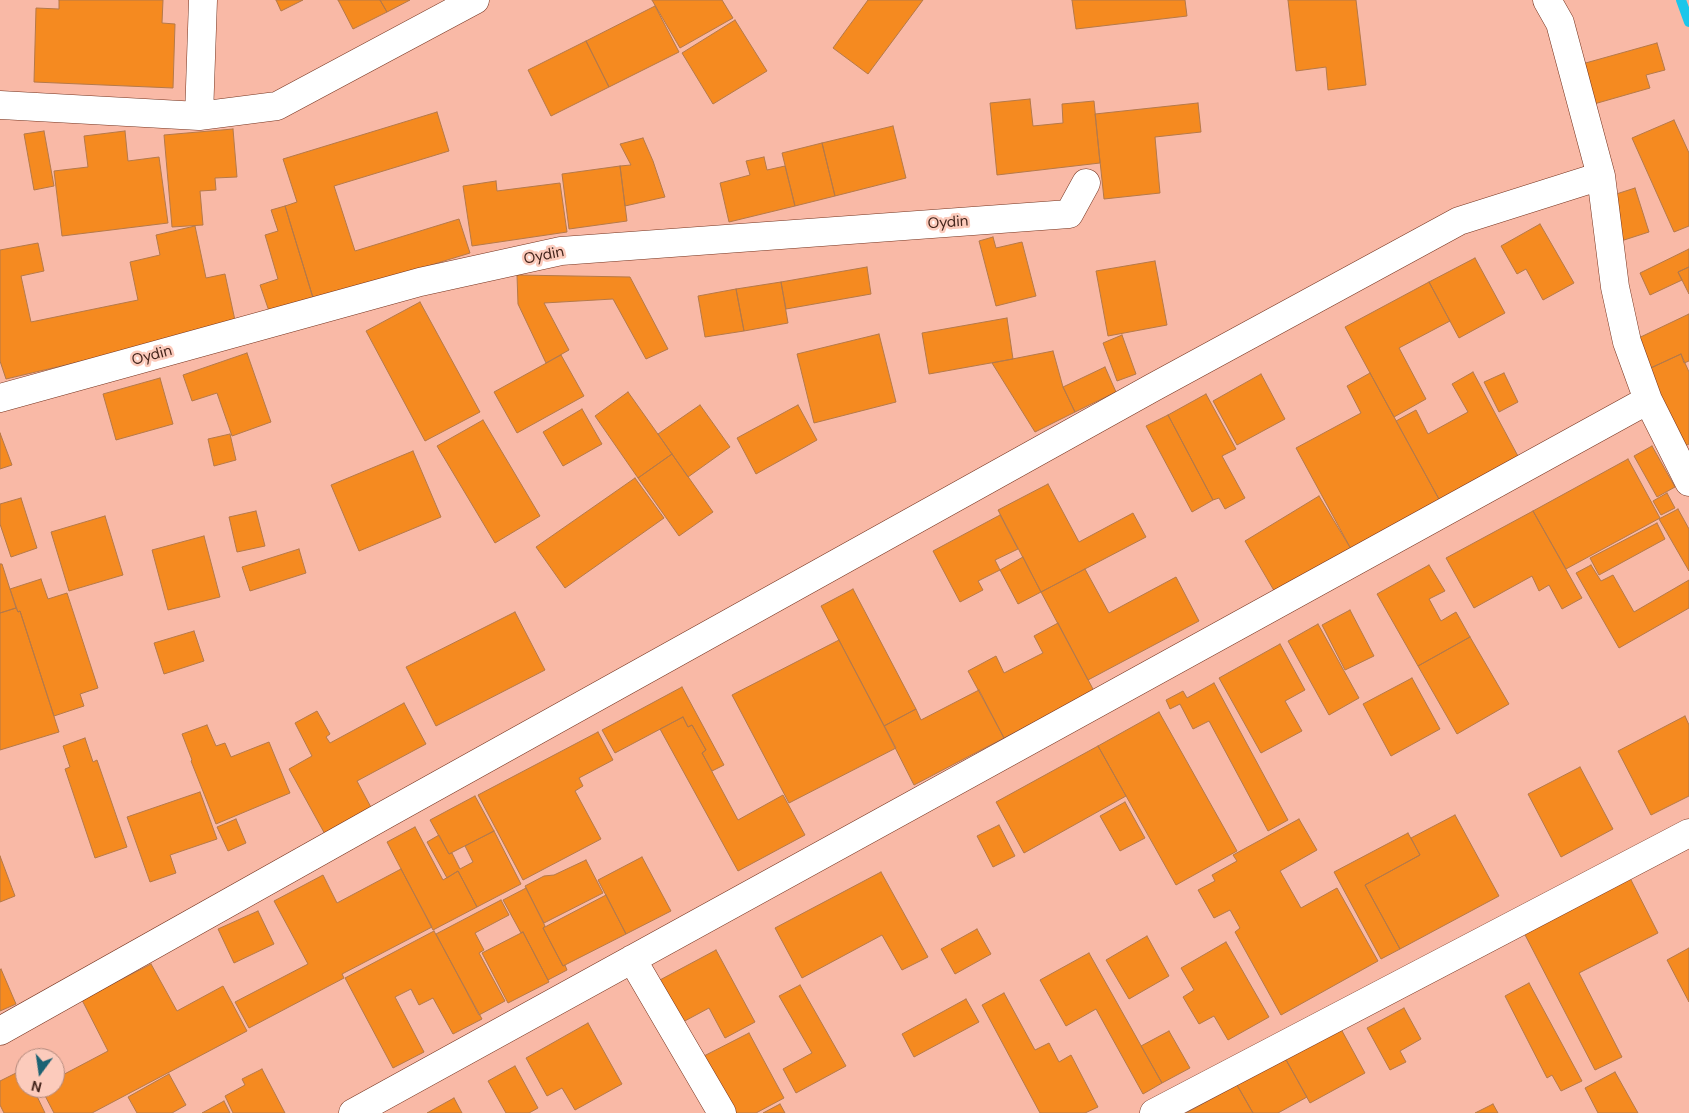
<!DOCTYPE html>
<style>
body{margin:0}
#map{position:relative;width:1689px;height:1113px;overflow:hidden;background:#f9b9a6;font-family:"DM Sans",sans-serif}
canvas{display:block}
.north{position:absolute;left:15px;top:1048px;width:50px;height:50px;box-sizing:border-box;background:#fccbbc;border:1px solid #b3897c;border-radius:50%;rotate:194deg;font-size:14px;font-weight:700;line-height:20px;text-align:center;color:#45261d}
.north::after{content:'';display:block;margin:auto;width:18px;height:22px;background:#1c6273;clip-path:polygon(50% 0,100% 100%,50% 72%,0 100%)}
</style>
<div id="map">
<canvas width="1689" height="1113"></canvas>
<div class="north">N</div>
</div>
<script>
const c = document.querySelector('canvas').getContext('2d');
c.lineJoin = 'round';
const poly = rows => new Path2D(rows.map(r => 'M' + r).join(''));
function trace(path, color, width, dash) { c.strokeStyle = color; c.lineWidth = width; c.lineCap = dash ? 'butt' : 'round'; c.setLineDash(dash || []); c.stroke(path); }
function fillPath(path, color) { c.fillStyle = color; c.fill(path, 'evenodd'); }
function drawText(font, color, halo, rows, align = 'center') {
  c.font = font + ' "DM Sans",sans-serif'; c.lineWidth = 5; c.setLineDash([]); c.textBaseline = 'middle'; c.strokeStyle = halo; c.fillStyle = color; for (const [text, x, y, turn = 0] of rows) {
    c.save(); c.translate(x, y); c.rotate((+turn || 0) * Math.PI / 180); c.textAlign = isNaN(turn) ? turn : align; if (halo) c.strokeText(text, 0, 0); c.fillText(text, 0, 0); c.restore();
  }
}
trace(poly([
 [1681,0,1689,22]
]), '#1bc6ea', 10);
const building = poly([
 [59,0,163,0,162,23,175,24,173,88,34,82,36,8,59,9,59,0],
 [276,0,303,0,281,11,276,0],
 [338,0,380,0,387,12,353,29,338,0],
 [380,0,410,0,387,12,380,0],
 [652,0,722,0,733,18,680,48,652,0],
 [868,0,923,0,868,74,833,48,868,0],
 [1072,0,1185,0,1187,16,1076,29,1072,0],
 [1288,0,1356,0,1366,85,1328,90,1326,67,1296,71,1288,0],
 [655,6,679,52,609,87,586,41,655,6],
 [735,20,767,71,713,104,682,53,735,20],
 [586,41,609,87,551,116,528,70,586,41],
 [1657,43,1665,70,1646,75,1650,88,1594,104,1582,64,1657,43],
 [1030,99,1033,126,1063,123,1062,104,1094,101,1100,163,997,175,990,103,1030,99],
 [1198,103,1201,132,1155,137,1160,193,1104,199,1095,114,1198,103],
 [437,112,449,151,334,186,355,251,459,219,470,253,314,301,285,206,297,202,283,159,437,112],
 [1674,120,1689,153,1689,226,1674,232,1632,138,1674,120],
 [893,126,906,178,835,196,822,143,893,126],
 [233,129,237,177,215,178,216,190,200,191,203,225,172,227,164,135,233,129],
 [44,131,54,186,34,190,24,134,44,131],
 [125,131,128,161,159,157,168,223,62,236,54,171,88,167,84,136,125,131],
 [643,138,653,161,665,197,625,206,620,166,631,165,620,144,643,138],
 [822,143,835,196,795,206,782,153,822,143],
 [764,157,767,170,785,166,795,206,729,222,720,183,750,175,746,161,764,157],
 [620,166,627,221,569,229,562,174,620,166],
 [496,181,497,191,560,183,567,232,472,246,463,186,496,181],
 [1635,188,1649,232,1621,241,1607,197,1635,188],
 [285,206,314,301,270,314,260,285,278,279,265,235,278,231,271,210,285,206],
 [1540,224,1574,283,1543,300,1526,269,1517,274,1501,246,1540,224],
 [195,226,206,278,225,274,236,325,6,379,0,361,0,250,38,243,44,271,21,276,31,322,138,300,130,262,160,255,156,235,195,226],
 [993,237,996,248,1022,242,1036,296,996,306,979,241,993,237],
 [1689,249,1689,267,1678,272,1682,280,1650,295,1640,273,1689,249],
 [1475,258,1505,313,1459,338,1429,282,1475,258],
 [1155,261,1167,325,1108,336,1096,271,1155,261],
 [867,267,871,294,786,309,781,282,867,267],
 [1689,267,1689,294,1678,272,1689,267],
 [517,275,630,277,668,349,646,359,613,299,544,303,569,350,546,363,518,304,517,275],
 [781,282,788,323,744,331,736,289,781,282],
 [1429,282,1450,321,1399,348,1426,399,1394,417,1345,327,1429,282],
 [736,289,744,331,705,337,698,296,736,289],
 [420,302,480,412,425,441,366,331,420,302],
 [1689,314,1689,361,1684,363,1681,354,1642,372,1628,343,1689,314],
 [1007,318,1013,359,929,374,922,333,1007,318],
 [879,334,896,402,814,423,797,354,879,334],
 [1122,335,1136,374,1117,381,1103,343,1122,335],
 [1053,351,1063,387,1075,412,1035,432,992,363,1053,351],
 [247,353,271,422,232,436,217,393,192,401,183,375,247,353],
 [1681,354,1689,372,1689,444,1679,449,1642,372,1681,354],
 [561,355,584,396,517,433,494,392,561,355],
 [1105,367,1116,392,1075,412,1063,387,1105,367],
 [1473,372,1519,458,1440,501,1396,421,1416,410,1428,434,1468,412,1452,384,1473,372],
 [1370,373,1440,501,1351,549,1296,448,1361,413,1347,386,1370,373],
 [1504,373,1518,402,1499,412,1484,382,1504,373],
 [1261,374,1285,419,1237,445,1213,401,1261,374],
 [160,378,173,424,116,440,103,394,160,378],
 [628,392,672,454,638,478,595,416,628,392],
 [1206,394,1236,449,1222,456,1245,498,1225,509,1219,498,1213,500,1168,415,1206,394],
 [700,405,730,447,688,477,658,434,700,405],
 [798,405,817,440,756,474,737,438,798,405],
 [582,409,602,444,563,466,543,432,582,409],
 [1168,415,1213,500,1192,512,1146,426,1168,415],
 [483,420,540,516,495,543,437,446,483,420],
 [0,433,12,465,0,469,0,433],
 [230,434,236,460,214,466,208,439,230,434],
 [1652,446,1675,487,1657,497,1634,456,1652,446],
 [413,451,441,517,359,551,331,485,413,451],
 [672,454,713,512,679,536,638,478,672,454],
 [1628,459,1660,518,1566,569,1533,511,1628,459],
 [635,478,664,518,565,588,536,547,635,478],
 [1048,484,1079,542,1133,513,1146,537,1041,592,998,510,1048,484],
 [1667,493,1675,508,1661,515,1653,501,1667,493],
 [1319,496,1351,549,1276,594,1245,541,1319,496],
 [21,498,37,548,11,557,0,524,0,504,21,498],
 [1678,509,1689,529,1689,571,1659,519,1678,509],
 [256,511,265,546,237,552,229,517,256,511],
 [1533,511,1582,598,1562,609,1549,585,1539,591,1532,576,1474,608,1446,558,1533,511],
 [1000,515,1018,549,995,560,1000,570,978,581,983,590,960,602,933,551,1000,515],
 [105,516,123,575,69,591,51,532,105,516],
 [1657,523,1665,539,1599,575,1590,558,1657,523],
 [204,536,220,597,168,610,152,550,204,536],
 [299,549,306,573,250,591,242,567,299,549],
 [1023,557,1041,592,1018,604,1000,570,1023,557],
 [0,564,2,564,16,608,0,613,0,564],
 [1429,565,1445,591,1429,599,1441,621,1456,612,1470,637,1418,666,1377,594,1429,565],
 [1591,565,1601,581,1613,575,1634,612,1689,580,1689,608,1619,648,1576,573,1591,565],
 [1085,569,1109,613,1176,577,1199,621,1088,680,1041,592,1085,569],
 [41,579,48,599,67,593,98,688,80,694,84,706,54,716,20,611,18,612,10,589,41,579],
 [853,589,916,709,884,726,821,606,853,589],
 [16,608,18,612,20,611,59,732,0,750,0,613,16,608],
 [1350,610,1374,656,1345,670,1322,625,1350,610],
 [515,612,545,670,436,726,406,667,515,612],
 [1058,623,1094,691,1004,738,968,671,996,656,1004,673,1043,653,1034,636,1058,623],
 [1318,624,1359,698,1329,715,1288,641,1318,624],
 [194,631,204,661,164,674,154,643,194,631],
 [1470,637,1509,704,1457,734,1418,666,1470,637],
 [839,640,896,748,789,803,732,695,839,640],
 [1280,644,1305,690,1285,701,1302,731,1261,753,1219,678,1280,644],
 [1412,678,1440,729,1391,756,1363,704,1412,678],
 [1214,683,1288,820,1268,831,1209,721,1193,729,1180,704,1170,709,1166,700,1183,691,1187,698,1214,683],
 [682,687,724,765,712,771,702,753,706,750,692,725,688,727,683,717,615,753,602,730,682,687],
 [979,690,1004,738,914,785,884,726,916,709,921,720,979,690],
 [404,703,426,744,357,781,373,811,326,836,289,769,312,756,295,723,317,711,330,734,326,737,330,743,404,703],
 [1159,712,1237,851,1176,885,1098,746,1159,712],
 [1685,716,1689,725,1689,796,1651,815,1618,751,1685,716],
 [683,717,688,727,692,725,706,750,702,753,738,820,783,795,805,835,738,871,660,729,683,717],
 [207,725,216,746,225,743,231,757,269,742,290,793,216,824,191,761,192,760,182,734,207,725],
 [598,732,613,760,579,778,583,786,575,791,601,839,523,880,478,795,598,732],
 [85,738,93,762,97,760,127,847,95,858,65,769,70,767,63,746,85,738],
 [1098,746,1126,796,1024,853,996,802,1098,746],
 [1580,767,1613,829,1561,857,1528,794,1580,767],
 [200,792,217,839,170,855,176,873,150,882,127,817,200,792],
 [475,796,494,831,449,854,430,820,475,796],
 [1125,802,1145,838,1120,851,1100,816,1125,802],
 [1455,815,1499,896,1400,949,1365,885,1420,855,1411,838,1455,815],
 [236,819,246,843,228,851,217,827,236,819],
 [1299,819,1317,850,1280,871,1301,908,1337,888,1378,961,1281,1015,1235,932,1240,928,1230,910,1214,918,1198,890,1215,881,1212,875,1237,861,1233,855,1299,819],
 [999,825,1015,856,993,867,977,836,999,825],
 [415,827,443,880,458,871,477,907,433,930,387,842,415,827],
 [494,831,521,884,477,907,458,871,447,878,427,842,439,835,449,854,452,853,460,869,473,862,465,846,494,831],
 [1408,833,1420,855,1365,885,1400,949,1381,959,1334,872,1408,833],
 [0,856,15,896,0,902,0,856],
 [642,857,671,911,626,934,598,880,642,857],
 [586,860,603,893,544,923,525,886,544,876,554,875,586,860],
 [401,869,432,927,342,974,344,978,249,1028,235,1002,308,964,274,901,323,875,337,903,401,869],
 [881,872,928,957,902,970,882,935,802,978,775,928,881,872],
 [1628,874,1658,933,1579,973,1622,1057,1595,1070,1522,929,1628,874],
 [526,888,545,926,543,928,563,966,565,965,567,970,548,980,523,932,521,933,503,900,526,888],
 [606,895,626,934,563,966,543,928,606,895],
 [501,900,509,915,475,933,484,950,479,953,505,1001,479,1015,436,934,501,900],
 [258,911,274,944,234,963,218,929,258,911],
 [977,929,991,954,955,974,941,949,977,929],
 [434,931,482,1019,453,1034,433,998,419,1005,411,989,395,997,424,1052,393,1068,345,978,434,931],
 [523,932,549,982,508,1003,482,953,523,932],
 [1147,936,1169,976,1129,999,1106,960,1147,936],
 [1226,942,1269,1017,1228,1040,1214,1016,1199,1024,1183,997,1194,990,1181,968,1226,942],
 [1689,948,1689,1002,1667,960,1689,948],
 [716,950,755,1022,725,1038,709,1008,681,1023,658,981,716,950],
 [1089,953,1162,1083,1143,1094,1096,1009,1066,1026,1040,980,1089,953],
 [151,964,177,1011,223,986,247,1031,92,1113,54,1113,41,1088,55,1088,55,1079,108,1051,82,1000,151,964],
 [1,969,16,1004,0,1011,0,970,1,969],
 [1529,983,1582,1081,1561,1091,1552,1075,1547,1078,1505,996,1529,983],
 [800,985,846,1066,796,1093,783,1069,812,1053,779,996,800,985],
 [1004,993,1035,1050,1049,1043,1059,1062,1071,1055,1098,1107,1085,1113,1040,1113,982,1005,1004,993],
 [966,999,979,1022,914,1057,902,1034,966,999],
 [1404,1008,1421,1039,1400,1051,1406,1062,1390,1070,1367,1028,1404,1008],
 [588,1023,622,1084,575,1110,562,1088,547,1096,526,1058,588,1023],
 [1341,1029,1365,1073,1310,1103,1285,1058,1341,1029],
 [1169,1031,1190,1068,1162,1083,1141,1046,1169,1031],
 [749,1033,784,1098,756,1113,732,1113,702,1057,749,1033],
 [1285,1058,1307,1097,1278,1113,1253,1113,1237,1085,1285,1058],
 [515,1066,538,1108,529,1113,506,1113,488,1081,515,1066],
 [24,1069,25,1072,25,1088,33,1088,45,1113,4,1113,0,1105,0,1081,24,1069],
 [262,1069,285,1113,233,1113,225,1096,245,1085,242,1079,262,1069],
 [1615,1072,1638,1113,1598,1113,1585,1088,1615,1072],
 [169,1074,186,1105,172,1113,137,1113,128,1097,169,1074],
 [1237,1085,1253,1113,1186,1113,1237,1085],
 [454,1098,462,1113,427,1113,454,1098],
 [224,1101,230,1113,202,1113,224,1101],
 [780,1104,785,1113,763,1113,780,1104],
 [1493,1104,1498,1113,1475,1113,1493,1104]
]);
fillPath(building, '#f58a20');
trace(building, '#b57949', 1);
const minor = poly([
 [1547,0,1560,23,1601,176,1615,287,1627,342,1648,400,1689,482],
 [0,105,199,116,277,106,475,0],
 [199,116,203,0],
 [0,398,420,282,561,251,1069,214,1086,183],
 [632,959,722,1113],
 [0,1031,390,812,1152,388,1459,221,1601,176],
 [353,1113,1648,400],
 [1154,1113,1689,833]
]);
trace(minor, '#75331e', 29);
trace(minor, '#fff', 28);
drawText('15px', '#45261d', '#fccbbc', [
 ["Oydin",948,223,-4],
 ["Oydin",544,256,-11],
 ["Oydin",152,356,-15]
]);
</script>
